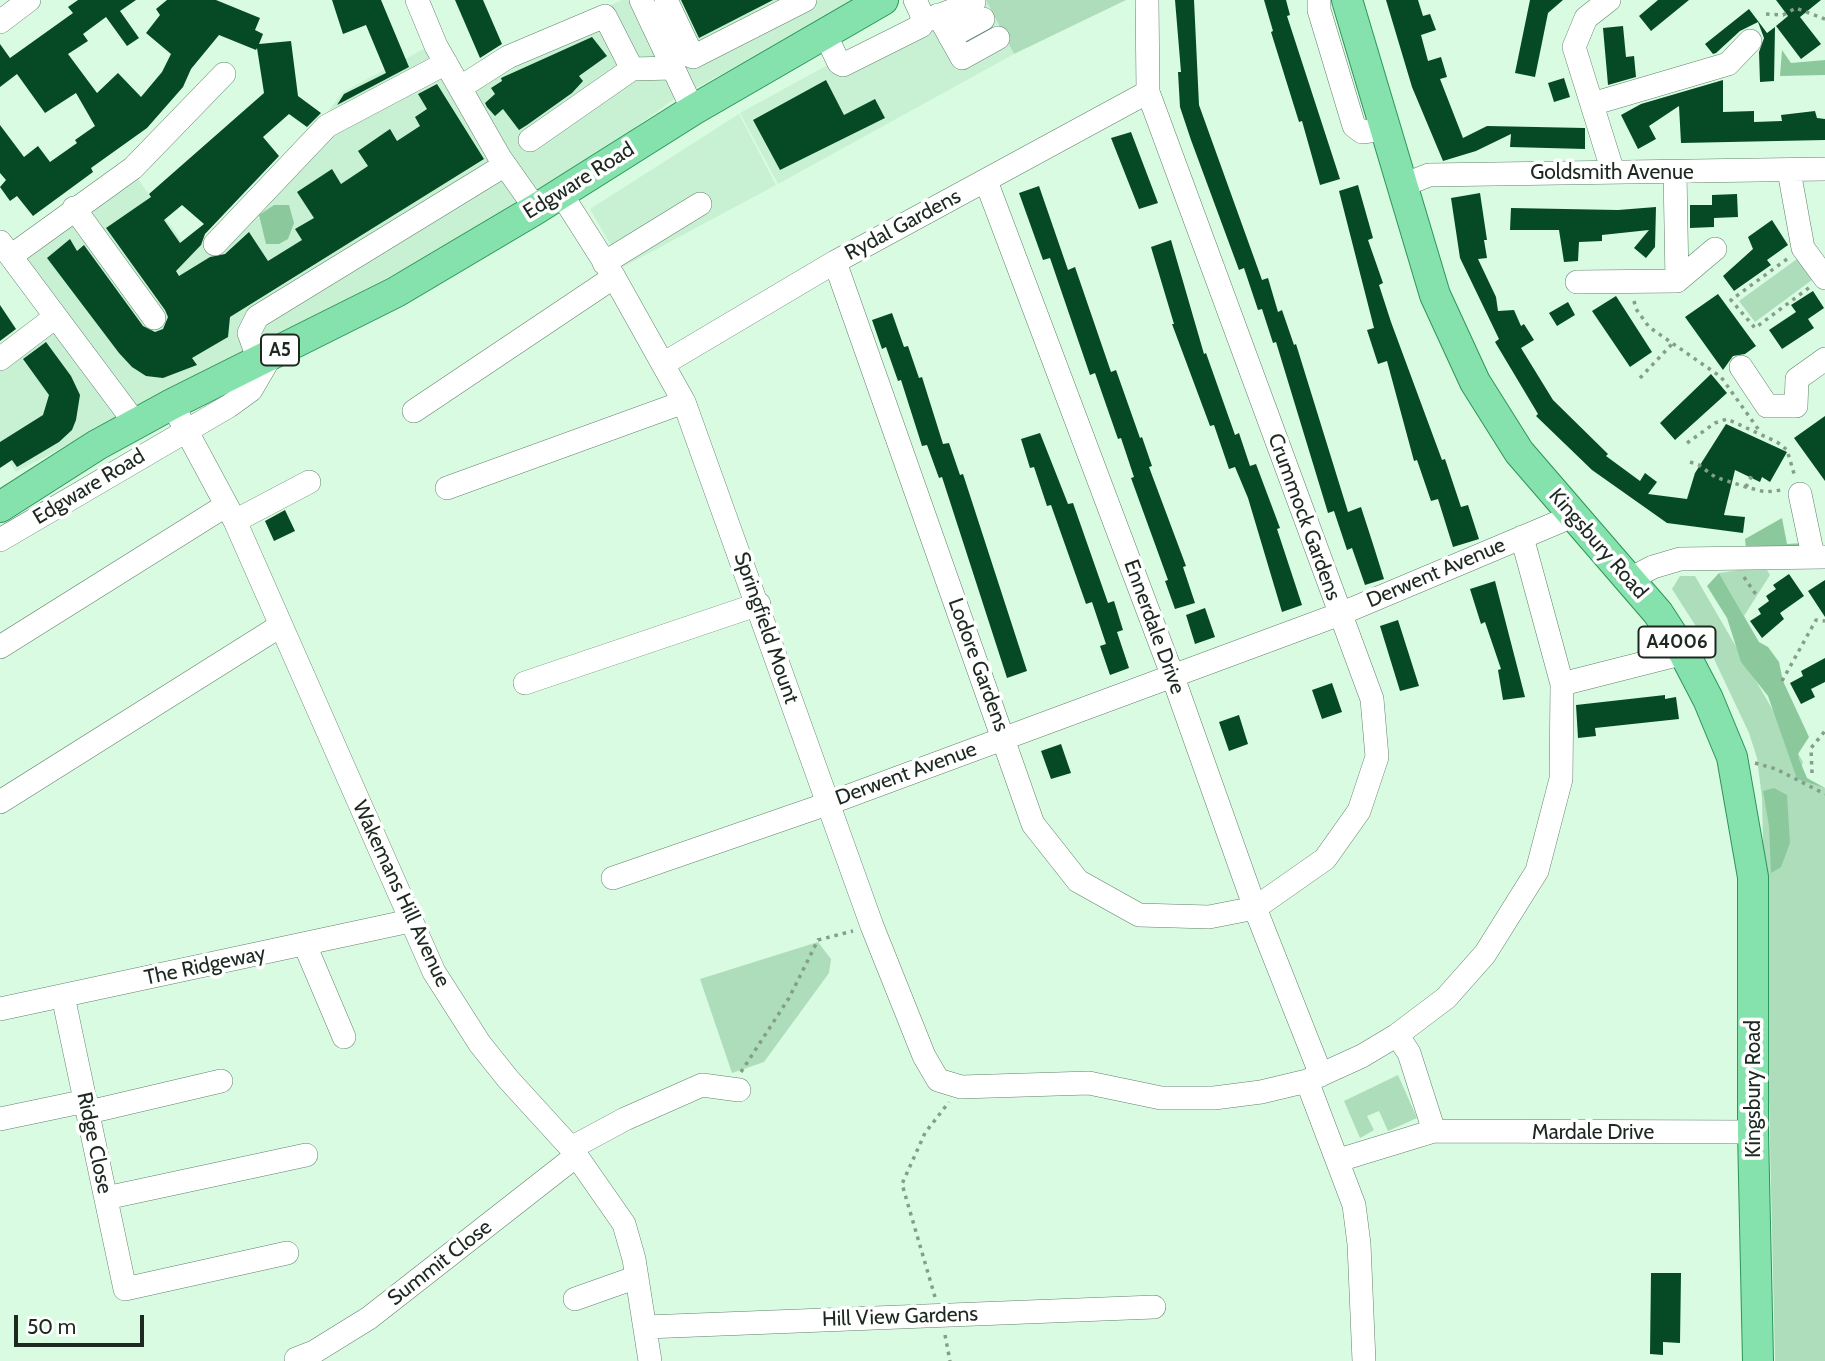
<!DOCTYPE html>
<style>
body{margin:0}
#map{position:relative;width:1825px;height:1361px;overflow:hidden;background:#d9fbe1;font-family:Cabin,sans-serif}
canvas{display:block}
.scale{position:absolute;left:14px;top:1315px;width:130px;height:32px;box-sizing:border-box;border:4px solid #1d2920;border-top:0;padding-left:9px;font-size:21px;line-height:24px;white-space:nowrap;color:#1d2920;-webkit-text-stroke:5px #fff;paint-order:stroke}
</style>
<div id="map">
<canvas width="1825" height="1361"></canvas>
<div class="scale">50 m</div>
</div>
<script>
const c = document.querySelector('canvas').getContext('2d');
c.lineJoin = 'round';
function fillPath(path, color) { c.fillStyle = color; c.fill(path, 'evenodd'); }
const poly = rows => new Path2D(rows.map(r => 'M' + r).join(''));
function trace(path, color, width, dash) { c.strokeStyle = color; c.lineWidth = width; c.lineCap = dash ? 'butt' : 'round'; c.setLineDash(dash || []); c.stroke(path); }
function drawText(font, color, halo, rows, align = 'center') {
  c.font = font + ' Cabin,sans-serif'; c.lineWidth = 7; c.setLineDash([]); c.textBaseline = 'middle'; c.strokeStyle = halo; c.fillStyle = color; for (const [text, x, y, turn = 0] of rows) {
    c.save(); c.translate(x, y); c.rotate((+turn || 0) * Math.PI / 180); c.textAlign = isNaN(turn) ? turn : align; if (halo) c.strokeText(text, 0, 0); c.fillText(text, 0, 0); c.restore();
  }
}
fillPath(poly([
 [622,0,862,0,673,100,556,184,419,261,16,472,0,445,0,358,54,317,11,256,131,169,190,253,305,141,343,92,435,43,455,76],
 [946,0,986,0,1014,54,778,184,740,113],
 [739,114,776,185,623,267,590,209]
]), '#c8f1d3');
fillPath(poly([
 [986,0,1126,0,1014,54],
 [1797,259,1812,280,1755,322,1739,301],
 [1739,570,1767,570,1770,575,1744,616,1719,573],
 [1680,576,1695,576,1803,762,1799,775,1825,788,1825,1361,1775,1361,1762,798,1757,758,1749,733,1706,642,1672,589],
 [818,942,831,959,829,973,764,1062,732,1073,700,979],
 [1398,1075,1417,1118,1388,1131,1379,1111,1367,1116,1374,1130,1360,1138,1344,1101]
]), '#aeddbb');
fillPath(poly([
 [1782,50,1791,63,1825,60,1825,75,1780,76],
 [274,205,289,205,294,223,288,239,279,244,266,244,259,215],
 [1782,518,1787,544,1804,543,1805,551,1746,549,1745,539],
 [1719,573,1759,642,1768,647,1779,662,1783,681,1809,737,1798,754,1799,759,1807,778,1825,788,1797,779,1768,696,1741,662,1727,618,1707,586],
 [1774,788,1787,795,1790,843,1781,867,1771,873,1769,826,1763,791]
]), '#8bc99d');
fillPath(poly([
 [78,0,136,0,120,11,139,38,127,46,106,17,83,34,88,41,68,54,97,93,118,73,141,97,162,72,171,54,146,33,160,15,156,9,167,0,216,0,260,18,255,30,263,34,259,44,291,41,298,96,321,113,307,127,289,114,263,137,279,156,205,234,201,245,176,271,179,276,210,257,225,254,249,232,268,261,302,240,295,229,314,218,297,192,332,169,341,184,368,166,358,151,390,129,397,141,420,126,415,117,427,109,418,94,437,84,484,159,230,317,228,337,192,358,197,365,163,378,146,376,132,367,119,353,47,258,70,239,77,251,84,245,143,326,155,332,163,329,168,317,165,310,106,228,151,197,149,194,264,93,257,48,256,50,219,35,191,69,183,87,147,128,91,168,93,172,33,216,17,196,10,201,0,187,6,180,0,173,0,125,24,157,38,146,50,162,77,143,75,140,95,126,76,93,45,113,17,74,0,87,0,44,10,58,73,13,68,7],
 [182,205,204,224,180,243,164,220],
 [332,0,381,0,409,67,337,105,344,94,386,73,366,25,343,34],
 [455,0,483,0,502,44,480,58],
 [681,0,773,0,699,38],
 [1175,0,1194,0,1199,105,1262,280,1268,278,1278,312,1282,310,1294,345,1296,344,1348,512,1361,507,1372,541,1384,579,1365,585,1352,548,1347,550,1334,511,1328,513,1276,342,1273,343,1262,309,1258,310,1244,268,1239,270,1191,140,1180,107,1178,72,1181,72],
 [1264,0,1286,0,1290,15,1287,16,1340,179,1320,185,1302,121,1299,122,1271,32,1273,31],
 [1386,0,1418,0,1423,16,1430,14,1436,30,1421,35,1428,61,1441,57,1447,77,1440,79,1463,138,1487,126,1585,128,1585,149,1510,147,1511,134,1476,151,1443,161,1412,87],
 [1530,0,1563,0,1548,13,1535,77,1515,73],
 [1658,0,1689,0,1651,31,1639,16],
 [1776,0,1821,0,1800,17,1821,44,1801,59,1776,26,1788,16],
 [1749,9,1767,33,1775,27,1774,81,1760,82,1759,52,1764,38,1758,22,1740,31,1716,53,1713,54,1705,44],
 [1623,26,1626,57,1634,56,1636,77,1608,85,1603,28],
 [592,37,607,56,579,76,583,81,572,93,527,125,519,130,503,109,495,116,487,107,485,103,495,94,491,88,502,81,501,78],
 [1564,78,1570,97,1554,102,1548,83],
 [826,80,844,115,875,99,885,118,780,170,753,120],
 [1723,80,1723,112,1754,111,1754,122,1782,121,1781,115,1815,111,1817,118,1825,119,1825,140,1681,143,1679,106,1649,126,1656,139,1638,149,1621,115,1641,104],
 [1131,132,1158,203,1139,209,1111,138],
 [1358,185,1373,238,1368,240,1383,283,1379,285,1391,322,1442,460,1445,459,1461,507,1468,505,1479,539,1453,547,1438,499,1431,501,1417,460,1414,461,1387,361,1378,364,1367,330,1374,328,1339,191],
 [1039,186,1068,270,1075,267,1111,372,1116,370,1140,438,1142,437,1152,466,1149,467,1186,566,1183,567,1195,603,1175,609,1165,581,1168,580,1131,478,1134,477,1121,438,1118,439,1095,373,1090,375,1050,258,1043,260,1019,193],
 [1480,193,1487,240,1484,240,1487,258,1478,259,1496,297,1498,311,1514,310,1521,326,1524,324,1534,340,1521,348,1553,400,1608,454,1606,456,1640,481,1645,473,1657,482,1648,494,1687,499,1695,473,1726,424,1787,452,1770,482,1762,477,1760,482,1735,470,1724,515,1745,517,1743,533,1667,523,1592,470,1536,416,1538,414,1495,342,1499,339,1460,258,1451,198],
 [1737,194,1738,217,1714,218,1714,227,1690,228,1690,205,1712,205,1712,195],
 [1656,207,1655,247,1646,258,1634,248,1649,230,1602,235,1602,241,1579,242,1578,261,1564,262,1559,230,1510,230,1511,208,1618,210],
 [1772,220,1788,245,1767,260,1771,265,1734,291,1723,276,1753,249,1748,237],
 [1171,240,1204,354,1206,353,1235,435,1239,433,1250,466,1256,464,1280,528,1277,529,1302,605,1282,612,1248,498,1235,467,1229,469,1214,425,1210,426,1172,324,1174,324,1151,247],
 [1813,291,1824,308,1808,319,1814,328,1782,349,1769,330,1796,312,1791,305],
 [1718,294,1756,346,1745,354,1733,356,1723,370,1685,317],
 [1616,296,1652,352,1630,367,1592,311],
 [1568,302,1575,315,1557,326,1549,313],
 [0,305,16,329,0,341],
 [892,313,904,347,908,346,919,378,922,377,943,444,949,443,960,475,963,474,1027,671,1007,678,942,477,939,478,927,445,922,446,901,380,898,381,886,347,882,349,872,320],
 [46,342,71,376,80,395,76,420,72,430,59,442,17,467,12,460,0,468,0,442,43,415,49,395,23,359],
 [1711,374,1727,393,1675,440,1660,423],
 [1825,416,1825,481,1794,438],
 [1040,433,1068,504,1073,503,1108,603,1114,601,1123,630,1117,632,1129,668,1110,675,1100,646,1106,644,1092,602,1086,604,1051,505,1047,506,1034,467,1030,468,1021,439],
 [285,510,295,531,274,541,265,521],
 [1789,574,1804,596,1780,613,1784,619,1762,638,1750,621,1761,614,1758,609,1769,601,1766,596,1776,589,1773,585],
 [1825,580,1825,617,1808,591],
 [1495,581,1525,697,1503,700,1498,670,1501,669,1485,622,1481,624,1470,589],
 [1205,608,1215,637,1195,644,1186,615],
 [1398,620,1419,686,1400,691,1380,626],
 [1825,658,1825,682,1811,689,1815,697,1801,704,1790,683,1803,676,1801,671],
 [1332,683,1342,712,1322,719,1312,690],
 [1665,695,1665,699,1676,697,1679,719,1595,728,1596,736,1578,738,1576,705],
 [1239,715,1248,744,1229,751,1219,722],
 [1061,744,1071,773,1051,779,1041,751],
 [1651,1273,1681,1273,1680,1343,1663,1342,1663,1355,1650,1354]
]), '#064a25');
const minor = poly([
 [417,0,436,46,500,158,536,209],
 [641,0,693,110],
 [666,0,693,57,805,0],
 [1319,0,1319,10,1354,126,1362,132,1385,129],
 [1609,0,1586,18,1574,47,1613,172],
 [938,15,962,58,998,38],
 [925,21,974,2],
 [0,22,29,0],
 [825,34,839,63,843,65,921,26,922,15,915,0],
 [950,37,983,19],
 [461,87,508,57,605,16,632,69],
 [1592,104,1728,64,1750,41],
 [530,140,632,69,674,68],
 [1789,171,1803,248,1825,278],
 [1675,172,1677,281],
 [986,181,1173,677,1255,908,1321,1075],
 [1401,186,1429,175,1825,169],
 [560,192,614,277,684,402,872,926,924,1056,938,1080,961,1087,1089,1083,1161,1098,1214,1098,1261,1092,1307,1081,1362,1056,1397,1035,1446,998,1485,954,1537,871,1561,779,1562,684,1522,537],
 [74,208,154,318],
 [0,242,136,424],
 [215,244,327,126,446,63],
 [11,256,133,168,224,74],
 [835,262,1033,824,1078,881,1139,915,1209,917,1255,908,1325,859,1359,811,1377,757,1372,699,1148,92,1147,0],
 [604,263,700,204],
 [1577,282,1677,281,1715,249],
 [0,359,54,318],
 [259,361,249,333,257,317,505,165],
 [663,364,835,262,1148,92],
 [1741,367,1767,406,1796,406,1797,379,1825,359],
 [172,404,235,521,434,972,480,1044,508,1079,571,1148,624,1224,634,1259,650,1361],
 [414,411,614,277],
 [447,488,684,402],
 [1800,494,1813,556],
 [235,521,309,482],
 [0,540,229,406,251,390,272,354],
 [1630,579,1653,567,1680,559,1825,557],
 [0,647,225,506],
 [525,683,759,604],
 [1562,684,1684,653],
 [0,802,280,626],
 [613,878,827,804,1340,614,1573,516],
 [305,945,344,1037],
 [63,996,125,1289,287,1253],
 [0,1009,410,921],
 [1397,1035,1409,1053,1434,1131],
 [1307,1081,1354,1205,1359,1244,1364,1361],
 [89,1112,221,1081],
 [0,1119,86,1101],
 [571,1148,625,1119,702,1085,739,1090],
 [1339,1160,1434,1131,1753,1132],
 [106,1198,306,1155],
 [575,1299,637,1277],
 [646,1327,1154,1307],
 [296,1359,314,1352,369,1318,576,1156]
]);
const major = poly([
 [1347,0,1435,295,1475,382,1519,452,1658,613,1684,653,1708,699,1732,757,1753,877,1753,1132,1758,1361],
 [0,507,97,445,172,404,396,292,536,209,693,110,883,0]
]);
trace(minor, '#62816b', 24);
trace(major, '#2c9559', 32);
trace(poly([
 [1766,14,1783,15,1796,8,1825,19],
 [1787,259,1731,300,1755,328,1810,287],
 [1634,301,1636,309,1649,327,1721,377,1761,433],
 [1640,378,1672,344],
 [1687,443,1715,423,1727,419,1777,442,1787,450,1795,477],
 [1690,462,1699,465,1715,477,1746,487,1765,492,1782,490],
 [1746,487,1752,475],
 [1744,577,1757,596],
 [1782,681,1816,620,1825,621],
 [1755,763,1776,769,1825,794],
 [1812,773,1811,748,1825,731],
 [741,1072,789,998,818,940,853,931],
 [935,1297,902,1184,925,1133,949,1102],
 [945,1335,950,1361]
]), '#859e8b', 3.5, [3.5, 5]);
trace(minor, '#fff', 23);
trace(major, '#85e2ad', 30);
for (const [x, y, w] of [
 [280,350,38],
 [1677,642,77]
]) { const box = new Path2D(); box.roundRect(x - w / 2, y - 15.5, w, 31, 5); c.fillStyle = '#fff'; c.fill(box); trace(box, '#1d2920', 2); }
drawText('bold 19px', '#1d2920', null, [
 ["A5",280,350],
 ["A4006",1677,642]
]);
drawText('21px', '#1d2920', '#fff', [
 ["Goldsmith Avenue",1612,173],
 ["Edgware Road",579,181,-32],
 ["Rydal Gardens",903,225,-28],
 ["Edgware Road",89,487,-31],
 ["Crummock Gardens",1304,517,70],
 ["Kingsbury Road",1598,544,49],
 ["Derwent Avenue",1436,573,-23],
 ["Ennerdale Drive",1154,627,70],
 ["Springfield Mount",766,628,71],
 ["Lodore Gardens",978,665,70],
 ["Derwent Avenue",906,774,-20],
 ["Wakemans Hill Avenue",401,894,65],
 ["The Ridgeway",205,966,-12],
 ["Kingsbury Road",1754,1089,-90],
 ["Mardale Drive",1593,1133],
 ["Ridge Close",94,1143,78],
 ["Summit Close",440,1263,-38],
 ["Hill View Gardens",900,1317,-2]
]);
</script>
